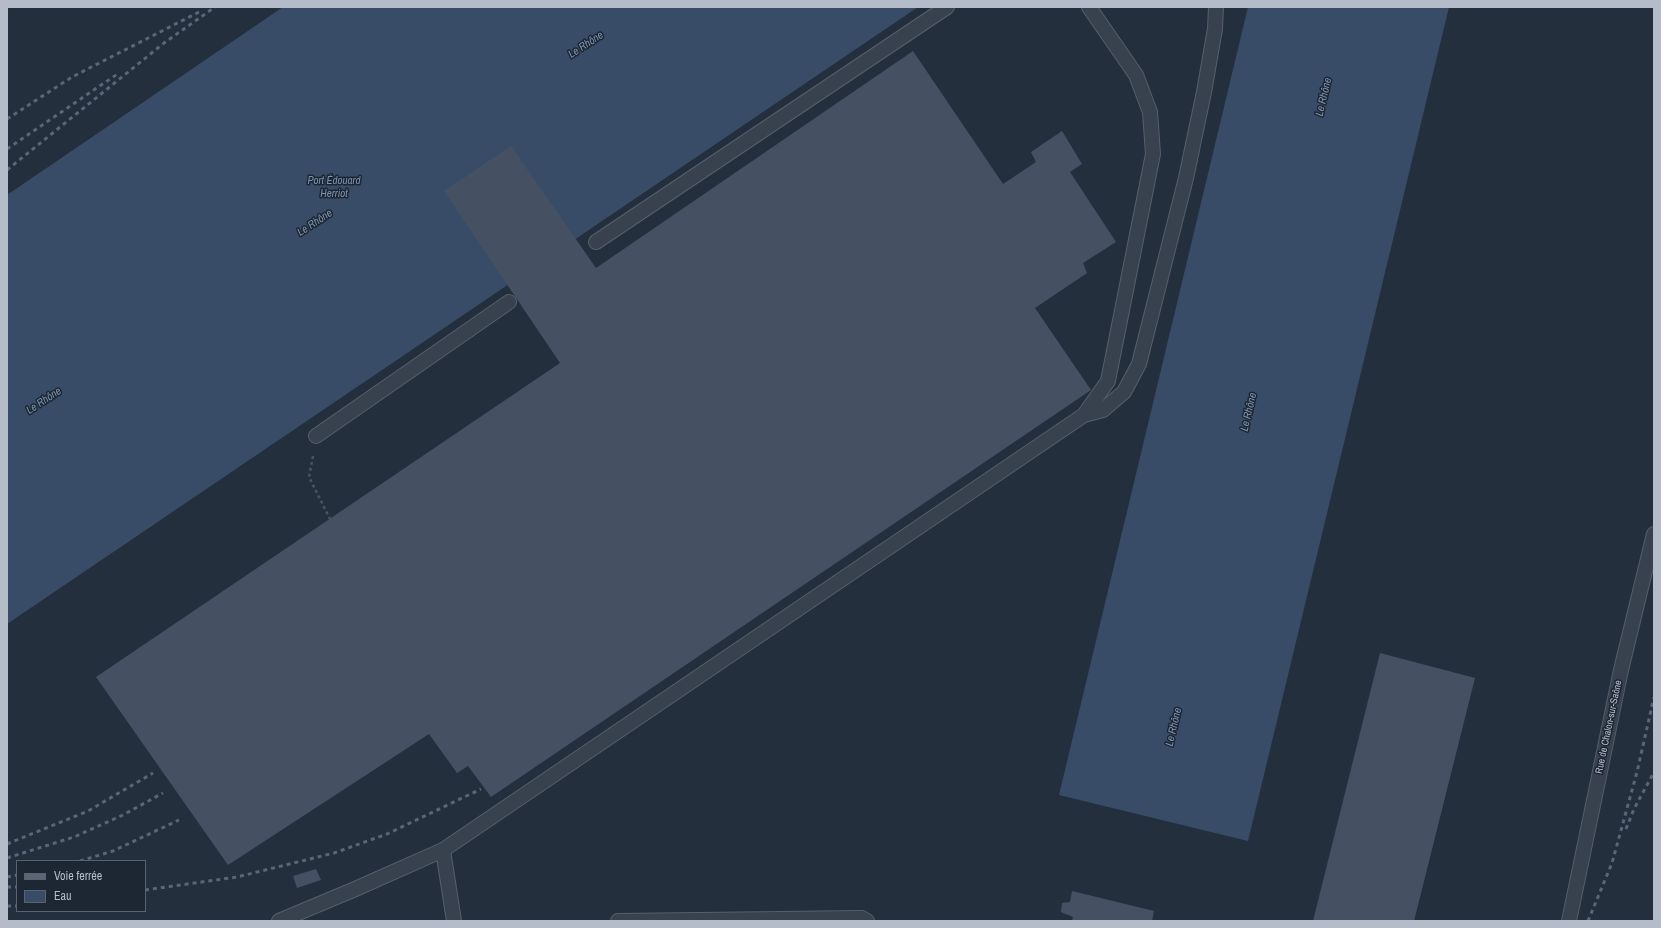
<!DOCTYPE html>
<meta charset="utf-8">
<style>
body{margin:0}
#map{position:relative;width:1661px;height:928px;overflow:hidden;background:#242f3e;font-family:"Archivo Narrow",sans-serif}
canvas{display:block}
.frame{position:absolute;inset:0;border:8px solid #b4bcc9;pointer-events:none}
.legend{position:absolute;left:16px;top:860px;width:130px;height:52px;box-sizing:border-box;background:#1d2633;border:1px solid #59626f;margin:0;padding:5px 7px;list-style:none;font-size:12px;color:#b4bcc9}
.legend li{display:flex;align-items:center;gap:8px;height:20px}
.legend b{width:20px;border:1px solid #59626f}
</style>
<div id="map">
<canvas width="1661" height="928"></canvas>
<div class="frame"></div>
<ul class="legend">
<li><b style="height:5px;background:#5a6575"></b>Voie ferrée</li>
<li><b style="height:11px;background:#394c67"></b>Eau</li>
</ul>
</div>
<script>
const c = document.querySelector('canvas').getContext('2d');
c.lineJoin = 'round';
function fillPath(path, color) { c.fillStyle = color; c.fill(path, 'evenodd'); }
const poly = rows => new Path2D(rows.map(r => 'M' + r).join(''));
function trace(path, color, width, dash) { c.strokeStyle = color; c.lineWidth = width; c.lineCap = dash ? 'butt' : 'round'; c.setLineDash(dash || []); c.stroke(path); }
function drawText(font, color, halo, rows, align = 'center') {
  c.font = font + ' "Archivo Narrow",sans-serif'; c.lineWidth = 3; c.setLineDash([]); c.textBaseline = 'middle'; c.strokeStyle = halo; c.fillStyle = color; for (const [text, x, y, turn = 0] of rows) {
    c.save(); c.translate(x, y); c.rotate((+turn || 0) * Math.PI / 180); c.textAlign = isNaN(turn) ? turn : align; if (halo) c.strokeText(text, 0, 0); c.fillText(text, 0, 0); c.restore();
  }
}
fillPath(poly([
 [283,7,918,7,7,624,7,195],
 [1248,7,1449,7,1248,841,1059,795]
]), '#394c67');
fillPath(poly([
 [913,51,1003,184,1036,162,1031,152,1062,131,1082,164,1070,172,1116,242,1083,263,1087,273,1035,308,1091,390,491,797,468,766,457,773,429,734,228,865,96,677,560,363,444,191,511,146,596,268],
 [1380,653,1475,678,1414,921,1313,921],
 [316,869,321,880,297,888,293,876],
 [1072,891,1154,911,1152,921,1072,921,1073,917,1061,912,1062,903,1070,902]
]), '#455162');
const service = poly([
 [596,242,947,7],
 [1084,415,1108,381,1153,154,1150,112,1136,75,1089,7],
 [316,436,509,302],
 [443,850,454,921],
 [279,921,353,890,443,850,1084,415,1103,410,1124,392,1139,364,1186,178,1204,92,1215,29,1216,7],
 [618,921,862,918,867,921],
 [1569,921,1621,670,1654,534]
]);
trace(service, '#565f6c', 16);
trace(poly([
 [313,456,309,477,330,519]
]), '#44595c', 2.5, [3, 3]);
trace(service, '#38414e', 14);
trace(poly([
 [7,119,72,77,199,12],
 [7,149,119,73],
 [7,170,164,43,215,7],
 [1626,829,1634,809,1654,772],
 [7,844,88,811,153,773],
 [7,858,74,837,123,815,163,793],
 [80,861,113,851,179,820],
 [7,877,17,875],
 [7,887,17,887],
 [145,890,237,877,334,853,387,834,481,789],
 [7,906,17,906],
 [1588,921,1612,863,1637,772,1654,697]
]), '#5a6575', 3, [4, 4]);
drawText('10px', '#b4bcc9', '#1d2633', [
 ["Rue de Chalon-sur-Saône",1609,727,-78]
]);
drawText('italic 11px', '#7c92b1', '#1d2633', [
 ["Le Rhône",586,45,-33],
 ["Le Rhône",1324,97,-77],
 ["Port Édouard",334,181],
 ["Herriot",334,194],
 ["Le Rhône",315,223,-33],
 ["Le Rhône",44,401,-33],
 ["Le Rhône",1249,412,-77],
 ["Le Rhône",1174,727,-77]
]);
</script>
